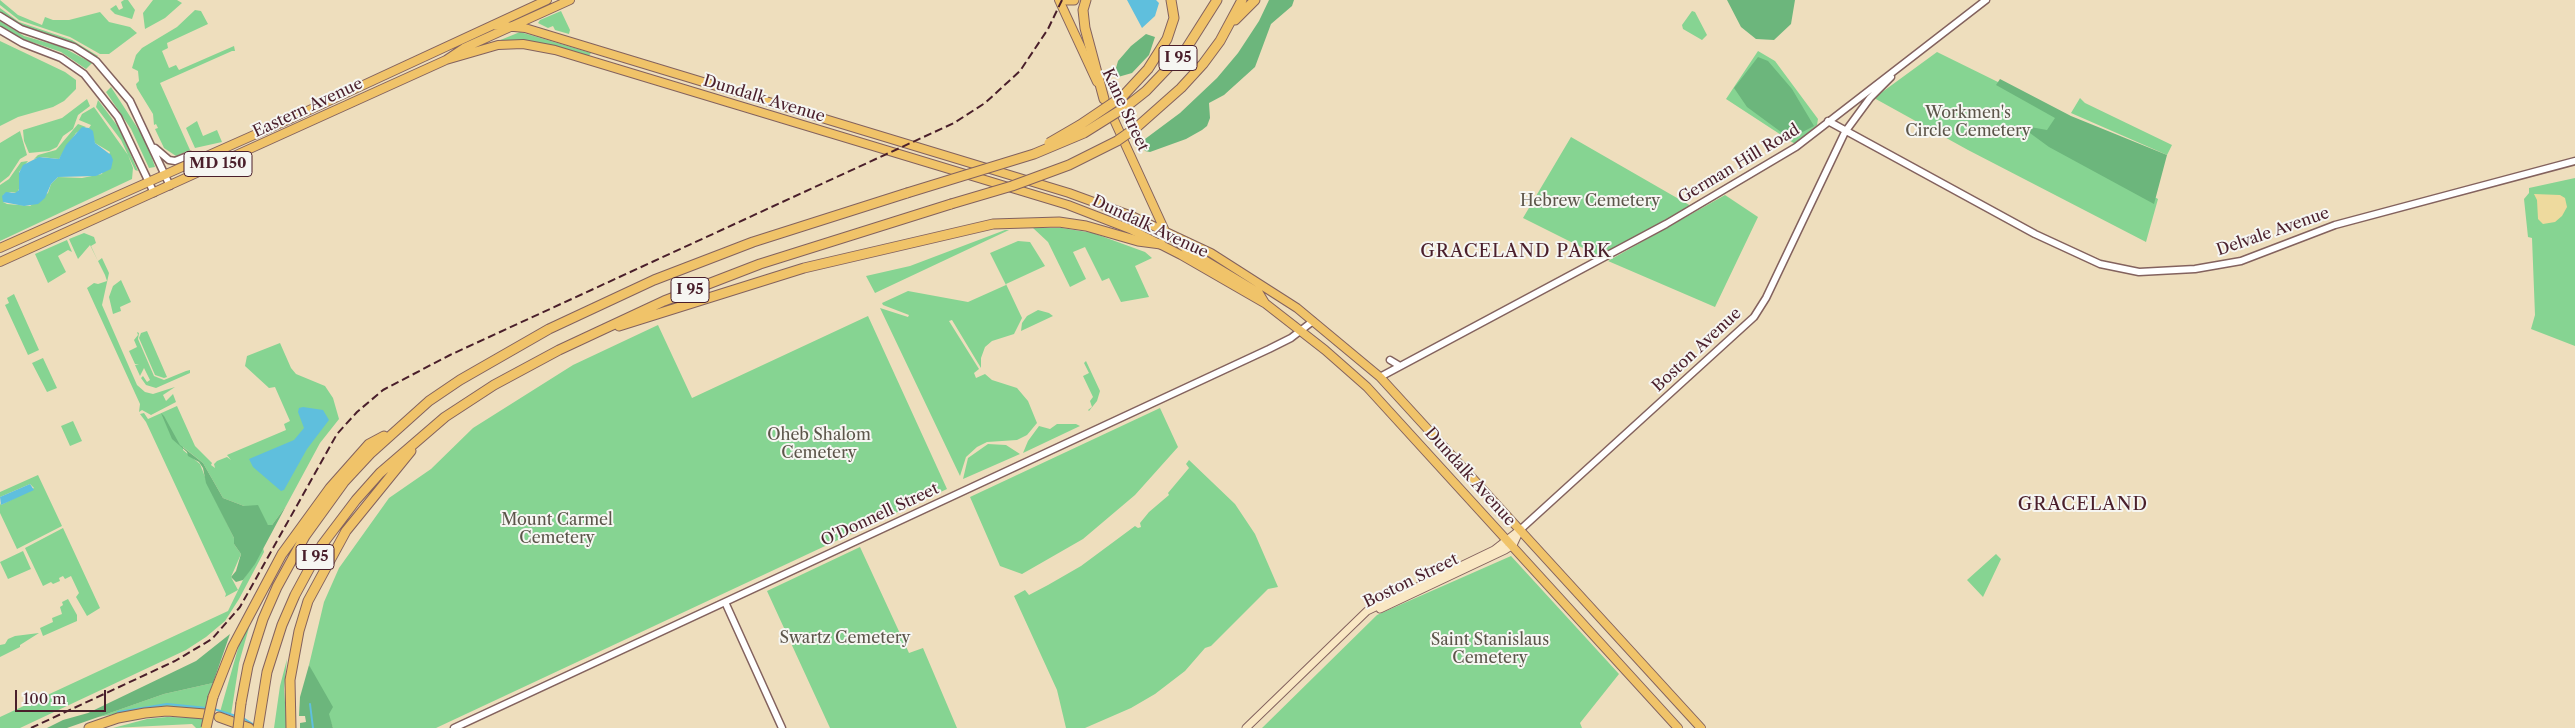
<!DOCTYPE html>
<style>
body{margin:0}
#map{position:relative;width:2575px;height:728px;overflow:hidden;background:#eedebd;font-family:"Libre Caslon Text",serif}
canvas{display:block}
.scale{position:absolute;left:15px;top:690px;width:91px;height:22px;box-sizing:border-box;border:2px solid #4a1f2b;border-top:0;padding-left:6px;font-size:15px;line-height:18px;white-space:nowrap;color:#4a1f2b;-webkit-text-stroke:4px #f6f6f2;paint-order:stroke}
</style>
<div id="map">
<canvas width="2575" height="728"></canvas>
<div class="scale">100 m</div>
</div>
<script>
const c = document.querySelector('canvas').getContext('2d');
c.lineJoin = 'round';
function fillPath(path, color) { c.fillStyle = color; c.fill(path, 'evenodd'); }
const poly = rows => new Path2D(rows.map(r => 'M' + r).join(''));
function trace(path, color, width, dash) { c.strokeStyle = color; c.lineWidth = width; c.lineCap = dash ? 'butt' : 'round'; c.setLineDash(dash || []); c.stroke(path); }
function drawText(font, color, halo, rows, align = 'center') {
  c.font = font + ' "Libre Caslon Text",serif'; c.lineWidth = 4; c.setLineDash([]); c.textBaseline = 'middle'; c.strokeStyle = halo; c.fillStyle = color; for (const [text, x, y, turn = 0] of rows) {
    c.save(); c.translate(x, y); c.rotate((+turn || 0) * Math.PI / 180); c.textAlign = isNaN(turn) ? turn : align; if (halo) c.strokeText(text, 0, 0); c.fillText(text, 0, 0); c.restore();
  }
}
fillPath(poly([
 [0,0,18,15,42,25,45,17,53,20,69,20,100,12,109,22,130,27,137,33,109,54,100,54,70,37,19,20,0,5],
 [124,0,128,0,135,10,132,19,115,14,110,9,116,5,119,10,123,8,121,2],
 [153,0,177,0,182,3,165,18,145,29,143,13],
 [0,8,19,22,72,40,98,56,96,58,22,27,0,12],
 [195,10,201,11,208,24,167,43,168,48,162,51,169,68,176,65,179,70,234,46,235,51,232,51,160,83,190,150,176,156,164,148,155,129,158,128,156,124,154,125,153,114,137,88,136,84,139,81,138,71,132,68,136,55,142,48,177,27],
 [561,11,570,30,569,34,555,30,553,26,548,28,538,23,540,20],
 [1692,11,1695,12,1707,35,1702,40,1683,29,1682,25],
 [0,21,24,36,62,47,92,63,86,69,61,52,20,38,0,26],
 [520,32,544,39,591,53,588,57,498,41],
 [0,41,65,72,76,80,76,89,64,101,53,107,18,117,0,126],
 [1758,51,1775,61,1818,119,1817,125,1795,144,1726,99],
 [1937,52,2065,115,2052,141,2158,199,2146,242,1968,150,1874,98],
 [111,87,146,141,155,167,149,168,131,129,106,92],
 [2080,98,2085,103,2172,145,2167,155,2071,113],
 [87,99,90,106,78,115,73,129,63,136,57,147,49,151,29,153,24,141,23,130,62,118],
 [98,100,119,128,138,171,135,170,121,140,96,107],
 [94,107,128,155,133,168,132,179,0,241,0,185,9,179,21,162,28,161,19,172,20,187,17,193,11,192,3,195,3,202,7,204,30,206,48,193,51,184,58,177,82,178,102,174,110,152,95,143,89,128,91,125,79,120,82,114],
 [197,121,203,136,217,130,222,142,195,148,186,128],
 [78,124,86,127,76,133,59,159,42,157,34,159,38,155,56,150],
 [20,131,27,155,20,159,9,176,0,183,0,143],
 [1571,137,1691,206,1599,256,1523,218],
 [2575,178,2575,346,2531,329,2535,315,2532,238,2528,237,2524,199,2529,193,2529,188],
 [1725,195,1758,217,1715,307,1608,261],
 [1033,228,1062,228,1093,233,1145,252,1152,258,1135,266,1149,297,1121,302,1109,278,1102,281,1085,247,1073,252,1086,279,1070,287,1048,242],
 [1005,230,1009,230,875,293,866,276,910,266],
 [84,233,94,237,96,243,91,246,98,261,102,258,109,273,102,305,137,385,145,392,153,394,175,387,163,395,166,401,173,394,176,402,151,415,142,410,139,412,140,404,87,288,94,283,98,284,107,281,105,275,90,245,78,259,69,239],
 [67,240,72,252,68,250,58,256,66,272,48,283,35,254],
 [1018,241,1030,242,1045,266,1006,284,1022,318,1014,334,992,341,985,347,981,358,981,368,952,320,949,321,979,369,974,373,976,378,985,374,992,380,1017,388,1028,401,1037,423,1027,435,1017,440,987,442,977,447,966,457,960,476,880,308,908,317,909,315,883,305,882,303,908,291,968,302,1006,285,990,253],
 [121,280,131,302,120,307,121,311,113,314,109,297,113,286],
 [14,294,39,350,28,355,5,305,9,303,7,298],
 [1038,310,1049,313,1053,316,1021,331,1022,323,1027,316],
 [868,316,947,489,436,728,333,728,309,665,324,602,339,568,389,498,431,469,473,428,573,365,658,325,692,398],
 [147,331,167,377,164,378,155,375,139,338,141,333],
 [137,332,139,333,138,339,154,376,164,380,186,371,190,370,190,373,156,388,146,385,141,378,143,376,147,382,150,380,144,368,140,376,135,365,139,365,135,364,129,351,137,347,134,340,138,335],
 [280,343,291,368,296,374,325,386,333,398,339,419,320,443,286,506,272,525,268,525,244,506,223,498,203,463,183,447,183,450,200,464,209,487,234,538,234,544,241,554,231,577,238,590,225,597,226,594,146,422,140,414,144,413,148,419,177,406,195,446,212,463,211,465,215,468,214,464,217,461,227,457,231,460,227,455,286,430,284,424,290,421,275,387,269,388,245,366,247,356],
 [43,358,57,388,47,392,32,363],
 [1086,361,1100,391,1097,401,1089,411,1088,410,1092,407,1090,401,1093,397,1083,376,1089,373,1084,363],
 [1160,408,1178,447,1135,495,1083,539,1022,574,1000,566,970,497],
 [73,421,82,441,70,446,61,426],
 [1057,424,1076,424,1080,426,1023,453,1028,441,1039,426,1050,429],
 [988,444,1006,445,1020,454,963,479,968,458],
 [1189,460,1235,504,1255,534,1278,587,1268,589,1211,646,1205,648,1185,671,1155,694,1131,708,1085,728,1066,728,1057,690,1014,596,1025,590,1029,595,1048,585,1081,566,1135,526,1138,528,1141,527,1140,523,1149,512,1169,495,1168,493,1189,468,1186,464],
 [38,475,62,526,17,549,0,513,0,503,1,505,34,488,30,484,0,497,0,492],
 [63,528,100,608,87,616,76,597,79,593,71,576,65,579,63,576,59,578,60,581,53,584,51,582,43,586,25,548],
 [860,547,909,653,923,648,957,728,830,728,767,591],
 [263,548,264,552,239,599,225,621,206,637,186,650,20,728,0,728,0,717,228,611,243,580],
 [23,551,31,569,8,579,0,562],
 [1996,554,2001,559,1983,597,1967,580],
 [1511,556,1619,674,1580,723,1582,728,1262,728,1377,615],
 [68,599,77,615,77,621,43,636,40,628,53,622,52,618,62,614,60,607,63,605,62,602],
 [250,624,239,663,231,715,220,712,239,645],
 [39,633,20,645,20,647,0,657,0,645,5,644,8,639,15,636],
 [287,659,284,689,287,728,274,728,280,686],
 [213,683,206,710,191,708,148,708,98,717,164,694],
 [167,717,204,718,202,728,196,728,192,724,113,728,147,719]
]), '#86d492');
fillPath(poly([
 [1269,0,1294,0,1292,6,1271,24,1255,67,1224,95,1209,103,1210,118,1207,126,1202,130,1186,139,1150,152,1145,151,1141,142,1180,113,1217,78,1238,53,1259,21],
 [1727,0,1795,0,1791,24,1774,40,1756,39,1741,27],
 [1146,34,1155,37,1149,55,1132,73,1118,77,1114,75,1118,61,1131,46],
 [1758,57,1768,61,1792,89,1814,126,1795,136,1781,132,1747,107,1734,88],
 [2000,79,2071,116,2167,155,2154,204,2049,147,2019,125,2047,130,2055,118,1996,85],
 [161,413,164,416,180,445,203,463,223,498,244,506,258,505,268,525,272,525,286,506,255,564,243,580,236,582,231,577,236,571,241,554,234,544,234,538,206,483,203,468,199,462,188,456,187,452,172,439],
 [230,634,213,683,164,694,67,728,47,728,63,720,88,713,196,661],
 [309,665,333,707,329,714,333,728,300,728,300,723,306,722,305,716,299,716,300,697]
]), '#6cb67c');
fillPath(poly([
 [2534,194,2560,195,2565,198,2567,207,2562,216,2555,222,2543,224,2538,219,2537,200]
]), '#eeda9e');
fillPath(poly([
 [1127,0,1156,0,1159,3,1155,16,1142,28],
 [82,127,89,128,93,131,95,143,111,155,113,160,111,169,96,176,58,177,51,184,45,198,38,204,24,206,3,202,2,196,6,192,15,193,19,190,19,173,23,165,39,157,59,159,66,145],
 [303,407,323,410,329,420,307,449,284,490,281,491,253,467,249,459,294,440,304,428,298,412,299,408],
 [30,484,34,490,1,505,0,497]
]), '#5fbfdd');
trace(poly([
 [310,704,313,728],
 [214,709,236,716],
 [118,712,167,704,207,708],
 [243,718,256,726]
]), '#5fbfdd', 2);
const tertiary = poly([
 [0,16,21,29,74,47,96,61,130,101,170,186],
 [0,30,22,43,61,58,84,74,118,117,154,193],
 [1828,121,2035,234,2100,264,2139,272,2195,269,2241,261,2335,225,2575,161],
 [155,148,169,160,175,161,190,155,199,160],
 [1390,360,1400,366],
 [1380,377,1666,224,1796,147,1986,0],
 [1521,529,1754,317,1766,298,1845,132,1870,98,1891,77],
 [725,602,782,728],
 [454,728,1269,349,1291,338,1313,321]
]);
const secondary = poly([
 [1380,609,1505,550,1513,545,1519,532],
 [1246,728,1367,611,1494,550,1521,529]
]);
const primary = poly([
 [1059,0,1097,82],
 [493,25,525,28,1069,193,1132,216,1211,253,1297,308,1380,377,1701,728],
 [446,60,498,45,523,44,555,50,1068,205,1130,229,1181,255,1266,304,1325,350,1367,387,1678,728],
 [1110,111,1165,231,1186,249,1259,293,1265,303],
 [0,248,290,119,547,0],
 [0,262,446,60,464,48,570,0]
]);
const motorway = poly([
 [1066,0,1074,0],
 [1086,0,1083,10,1085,28,1104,99],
 [1235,20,1255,0],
 [1123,96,1148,69,1167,39,1174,18,1171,0],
 [1127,106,1146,91,1186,49,1217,0],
 [1137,127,1181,88,1203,64,1220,41,1242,0],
 [619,326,804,268,993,224,1059,222,1086,226,1138,241,1161,244],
 [213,697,233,646,282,554,330,488,369,444,384,436],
 [241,703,248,666,263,619,277,587,305,536,344,482,370,454,429,401,460,380,549,329,654,280,753,242,907,193],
 [219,717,249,728],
 [89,728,118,718,145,713,167,711,205,714],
 [258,728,267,672,282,625,295,595,322,545,356,500,380,473,445,417,494,385,559,350,664,301,760,264,951,204],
 [291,728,290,680,299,631,308,601,346,531,411,451]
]);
trace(tertiary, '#83625e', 9);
trace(secondary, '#83625e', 9);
trace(primary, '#83625e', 10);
trace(motorway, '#83625e', 11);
trace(tertiary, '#fff', 6);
trace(secondary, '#f9e7c3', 7);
trace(primary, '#f0c369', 8);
trace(motorway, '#f0c369', 9);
trace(poly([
 [31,728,175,661,212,639,240,607,337,434,357,412,383,390,450,355,954,123,985,103,1020,71,1048,29,1062,0]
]), '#4a1f2b', 2, [8, 4]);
const motorwayBridge = poly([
 [1049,143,1080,125,1123,96],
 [907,193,1034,154,1084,133,1127,106],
 [951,204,1012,186,1069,165,1117,141,1137,127],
 [206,728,213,697],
 [238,728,241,703]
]);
trace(motorwayBridge, '#83625e', 11, []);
trace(motorwayBridge, '#f0c369', 9);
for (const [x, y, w] of [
 [1178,58,38],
 [218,164,68],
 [690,290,38],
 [315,557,38]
]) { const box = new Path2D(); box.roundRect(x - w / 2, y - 12.5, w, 25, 4); c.fillStyle = '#f6f6f2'; c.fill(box); trace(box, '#4a1f2b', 1); }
drawText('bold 15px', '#4a1f2b', null, [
 ["I 95",1178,58],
 ["MD 150",218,164],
 ["I 95",690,290],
 ["I 95",315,557]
]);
drawText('16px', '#4a1f2b', '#f6f6f2', [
 ["Dundalk Avenue",764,99,17],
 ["Eastern Avenue",308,108,-25],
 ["Kane Street",1125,110,65],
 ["German Hill Road",1739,164,-31],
 ["Dundalk Avenue",1150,227,25],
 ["Delvale Avenue",2273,232,-19],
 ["Boston Avenue",1697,350,-43],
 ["Dundalk Avenue",1470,477,48],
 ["O'Donnell Street",880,515,-25],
 ["Boston Street",1411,581,-26]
]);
drawText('16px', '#5c554a', '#f6f6f2', [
 ["Workmen's",1968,113],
 ["Circle Cemetery",1968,131],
 ["Hebrew Cemetery",1590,201],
 ["Oheb Shalom",819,435],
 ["Cemetery",819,453],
 ["Mount Carmel",557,520],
 ["Cemetery",557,538],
 ["Swartz Cemetery",845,638],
 ["Saint Stanislaus",1490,640],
 ["Cemetery",1490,658]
]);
c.letterSpacing = '1px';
drawText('18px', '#4a1f2b', '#f6f6f2', [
 ["GRACELAND PARK",1516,252],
 ["GRACELAND",2083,505]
]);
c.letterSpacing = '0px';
</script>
